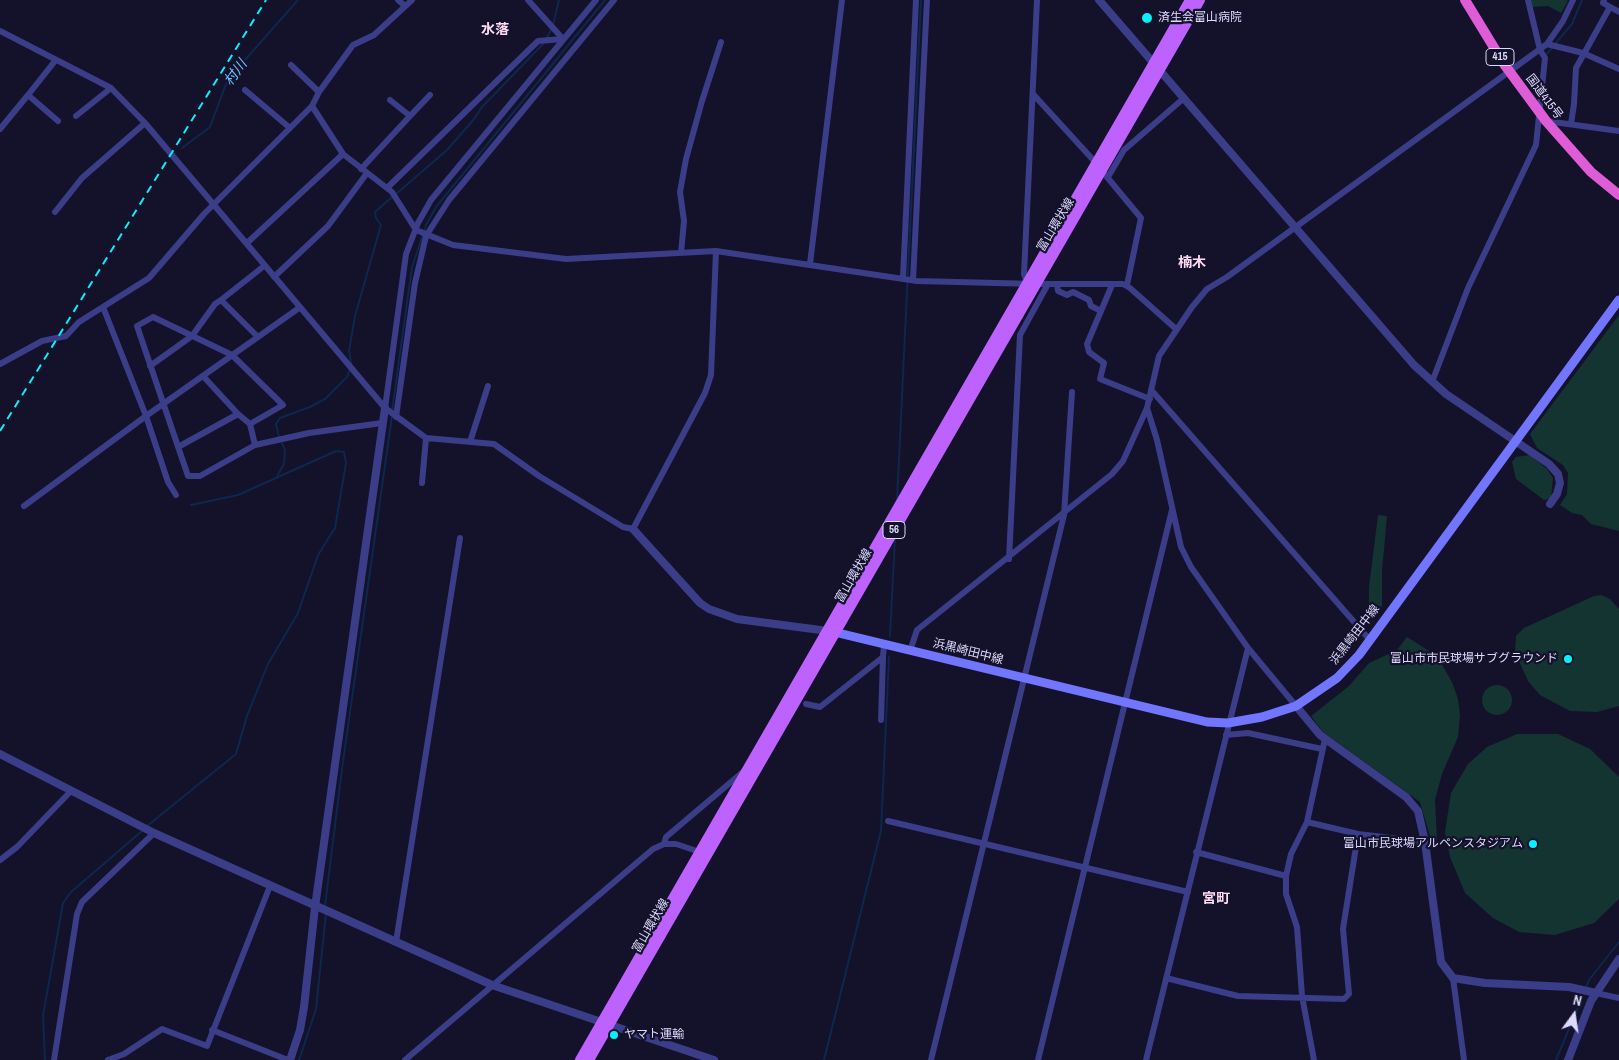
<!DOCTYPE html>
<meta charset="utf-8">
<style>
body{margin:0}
#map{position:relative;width:1619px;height:1060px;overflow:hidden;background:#14112a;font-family:"Archivo Narrow",sans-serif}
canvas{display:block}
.north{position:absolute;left:1549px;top:990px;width:50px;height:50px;-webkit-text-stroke:4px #14112a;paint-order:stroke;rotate:14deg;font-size:14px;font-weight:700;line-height:20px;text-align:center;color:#dddaff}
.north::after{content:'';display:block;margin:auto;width:18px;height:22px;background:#dddaff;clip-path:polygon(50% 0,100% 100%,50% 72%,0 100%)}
</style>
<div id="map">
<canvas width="1619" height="1060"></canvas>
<div class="north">N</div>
</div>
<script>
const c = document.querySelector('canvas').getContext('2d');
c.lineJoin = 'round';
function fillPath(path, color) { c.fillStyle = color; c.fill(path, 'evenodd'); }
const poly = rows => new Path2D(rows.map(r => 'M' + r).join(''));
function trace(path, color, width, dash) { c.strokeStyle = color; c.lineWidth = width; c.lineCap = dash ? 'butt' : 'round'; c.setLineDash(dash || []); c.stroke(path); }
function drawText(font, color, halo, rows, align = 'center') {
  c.font = font + ' "Archivo Narrow","Noto Sans JP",sans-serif'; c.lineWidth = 4.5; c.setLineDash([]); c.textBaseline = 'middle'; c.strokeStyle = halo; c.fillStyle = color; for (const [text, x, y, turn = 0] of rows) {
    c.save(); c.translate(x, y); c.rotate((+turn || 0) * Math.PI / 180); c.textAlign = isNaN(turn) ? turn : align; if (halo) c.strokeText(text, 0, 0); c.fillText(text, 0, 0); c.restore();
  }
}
fillPath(poly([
 [1530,0,1566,0,1568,1,1561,13,1548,6,1532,7],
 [1619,315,1619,531,1591,524,1582,515,1572,513,1560,505,1567,494,1568,473,1563,465,1537,448,1530,434],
 [1530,455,1547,469,1553,478,1551,498,1544,500,1516,479,1512,462,1516,457],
 [1378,515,1387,516,1382,571,1382,606,1369,621,1369,587],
 [1601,595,1610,599,1619,609,1619,706,1597,712,1570,711,1540,695,1528,681,1515,652,1516,636,1524,628,1594,596],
 [1407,637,1429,651,1441,663,1452,682,1458,699,1460,715,1458,737,1442,774,1435,800,1437,840,1431,840,1420,802,1323,732,1311,716,1349,686,1369,663,1397,650],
 '1482 700a15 15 0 1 1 30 0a15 15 0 1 1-30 0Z',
 [1517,734,1558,734,1590,749,1619,777,1619,899,1594,923,1555,935,1519,932,1493,918,1465,893,1450,857,1445,832,1451,793,1468,764,1487,747]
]), '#143432');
trace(poly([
 [553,25,559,0],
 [546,39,551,30],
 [1555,44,1572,24,1582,0],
 [1545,56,1552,48],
 [182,148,210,127,228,79,298,0],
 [396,194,447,150,474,119,482,107,544,43],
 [351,363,349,351,355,316,381,225,376,218,375,212,392,197],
 [392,411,412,267,426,225,436,207,605,0],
 [279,437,276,424,280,418,310,407,325,399,347,377,350,368],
 [277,476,284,464,285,450,281,441],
 [897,501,921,0],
 [890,636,895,538],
 [147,826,236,754,247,716,268,664,298,613,318,555,335,528,346,463,344,452,336,451,238,495,191,505],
 [325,906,342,769,392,416],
 [1586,988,1589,980,1619,942],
 [45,1060,43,1016,63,903,71,892,142,831],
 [299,1060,316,1009,326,913],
 [824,1060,881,831,889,657],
 [1556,1060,1584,993]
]), '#0d274d', 2);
trace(poly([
 [398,0,405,6],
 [1604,0,1603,3,1619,12],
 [0,31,111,88,145,123,385,408,426,438,494,444,539,476,623,527,633,529,705,393,711,375,716,251],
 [1547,44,1583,53,1619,69],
 [55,61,28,95,58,121],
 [291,65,319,92],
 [245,90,290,128],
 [1033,94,1096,163],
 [312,106,343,154,392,192,416,230,453,245,566,259,716,251,917,281,1036,284,1123,284,1130,288,1176,329],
 [76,116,111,88],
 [410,116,430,95],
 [1546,121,1619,131],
 [1571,124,1574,104,1576,68,1610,7],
 [0,129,28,95],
 [361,169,410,116,390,100],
 [1102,171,1141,218,1127,285],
 [1108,177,1124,150,1184,98],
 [387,188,538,41,563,39,528,0],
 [55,212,82,178,145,123],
 [247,243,343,154],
 [681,253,684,221,680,192,686,159,702,101,721,42],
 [810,264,842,0],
 [274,277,328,226,367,173],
 [903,278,916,0],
 [913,280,927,0],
 [1027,283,1024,274,1037,0],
 [1057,285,1058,291,1067,295,1073,292,1089,300,1091,306,1101,311],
 [1112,285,1087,344,1089,352,1104,363,1100,379,1150,399],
 [221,300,264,266],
 [103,307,146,416,299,308],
 [0,364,42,341,66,336,79,322,149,278,204,214,312,106,319,92,353,45,374,35,412,0],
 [150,366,192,336,215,304,221,300,258,337],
 [1432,382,1468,288,1536,145,1545,58,1540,50,1528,0],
 [1153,392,1369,639],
 [385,408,406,254,418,223,431,200,596,0],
 [1147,408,1157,440,1181,547,1191,567,1248,648,1296,706],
 [238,414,250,424,255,445],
 [396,417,415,283,426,236,449,200,614,0],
 [250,424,283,405,232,355,153,317,137,326,188,476,200,476,255,445,309,433,382,423],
 [470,442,488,386],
 [178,447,238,414,203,376],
 [422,483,426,438],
 [24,506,146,416,168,482,176,495],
 [1009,559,1020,335,1048,284],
 [910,651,917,630,1112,474,1123,461,1147,408,1159,356,1192,307,1207,289,1227,277,1547,44,1563,21,1573,0],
 [806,704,820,707,883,657,884,645],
 [881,720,883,657],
 [1226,735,1248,733,1322,749],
 [888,821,1188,892],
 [1307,822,1358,834,1425,842],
 [664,844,676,844,700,852],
 [1196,852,1286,876],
 [0,860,17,847,70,792],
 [396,942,460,538],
 [1166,978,1238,996,1344,999,1349,994,1343,929,1358,834],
 [1453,978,1464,1060],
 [1596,993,1619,998],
 [212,1030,288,1060],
 [54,1060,77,914,82,902,154,833],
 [108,1060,124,1054,162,1029,207,1046,270,886],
 [405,1060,653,849,664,844,666,837,744,771],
 [931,1060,1064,515,1072,392],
 [1038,1060,1172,510],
 [1146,1060,1248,648],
 [1314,1060,1302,996,1297,927,1286,894,1286,876,1291,854,1307,822,1325,739]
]), '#3c3d89', 6);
trace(poly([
 [1099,0,1414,365,1446,394,1549,464,1558,474,1560,483,1557,494,1550,504],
 [633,529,700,603,709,609,737,619,828,631],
 [1296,706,1320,735,1406,797,1418,811,1425,842,1441,962,1453,978,1485,983,1569,987,1596,993],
 [0,754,154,833,492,985,714,1060],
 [290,1060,300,1030,304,1007,315,907,385,408],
 [1568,1060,1591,1001,1619,959]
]), '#3c3d89', 8);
trace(poly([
 [830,631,1207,722,1228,723,1262,717,1296,706,1337,678,1359,655,1619,300]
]), '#7275fe', 9);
trace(poly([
 [580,1060,1190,0],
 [589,1060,1200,0]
]), '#bd62fe', 10);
trace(poly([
 [1465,0,1504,64,1546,121,1591,172,1619,195]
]), '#de5cd6', 10);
trace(poly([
 [0,431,266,0]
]), '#08effd', 2, [8, 6]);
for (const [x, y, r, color] of [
 [1147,18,6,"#08effd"],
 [1568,659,5,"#08effd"],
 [1533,844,5,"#08effd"],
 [614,1035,5,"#08effd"]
]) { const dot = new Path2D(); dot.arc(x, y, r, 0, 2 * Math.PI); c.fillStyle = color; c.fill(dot); trace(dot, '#14112a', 2); }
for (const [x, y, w] of [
 [1500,57,28],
 [894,530,22]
]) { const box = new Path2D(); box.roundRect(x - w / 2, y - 8.5, w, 17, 4); c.fillStyle = '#14112a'; c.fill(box); trace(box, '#dddaff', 1); }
drawText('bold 11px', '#dddaff', null, [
 ["415",1500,57],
 ["56",894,530]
]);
drawText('12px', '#dddaff', '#14112a', [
 ["済生会富山病院",1158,18],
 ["富山市市民球場サブグラウンド",1558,659,"right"],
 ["富山市民球場アルペンスタジアム",1523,844,"right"],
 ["ヤマト運輸",624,1035]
], 'left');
drawText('12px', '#dddaff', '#14112a', [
 ["国道415号",1544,97,53],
 ["富山環状線",1056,225,-59],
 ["富山環状線",854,576,-60],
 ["浜黒崎田中線",1355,635,-52],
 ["浜黒崎田中線",968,652,14],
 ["富山環状線",651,926,-60]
]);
drawText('bold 14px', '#ffdcf4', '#14112a', [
 ["水落",495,30],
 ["楠木",1192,263],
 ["宮町",1216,899]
]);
drawText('italic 14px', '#69c0fe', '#14112a', [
 ["村川",236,73,-54]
]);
</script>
